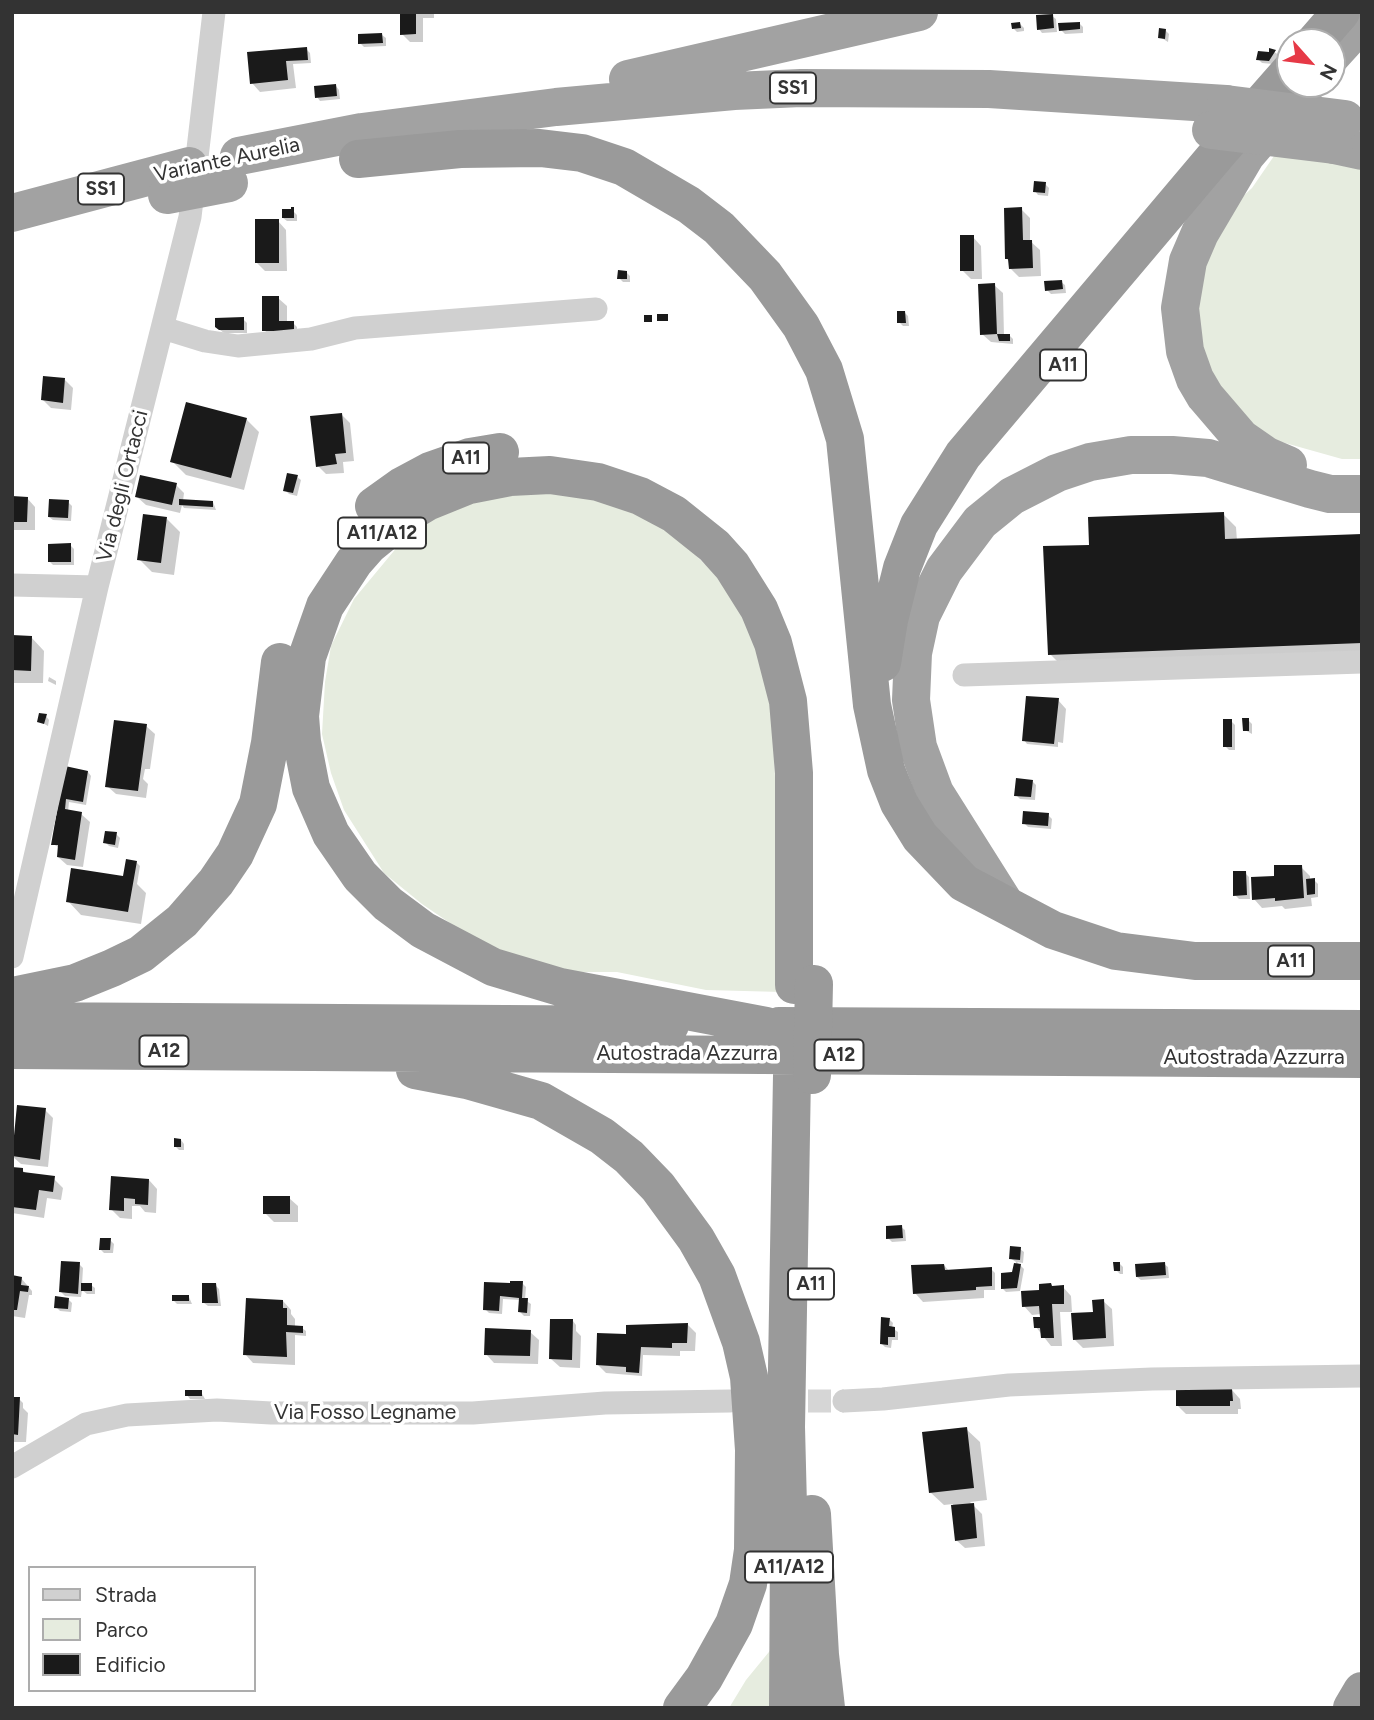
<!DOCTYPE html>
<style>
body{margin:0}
#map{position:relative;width:1374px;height:1720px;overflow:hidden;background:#fff;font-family:Figtree,sans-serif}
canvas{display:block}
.frame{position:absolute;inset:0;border:14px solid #333;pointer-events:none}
.legend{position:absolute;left:28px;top:1566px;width:228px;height:126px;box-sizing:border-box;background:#fff;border:2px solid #adadad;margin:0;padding:9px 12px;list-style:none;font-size:21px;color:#333}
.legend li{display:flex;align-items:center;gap:14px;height:35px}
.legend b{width:35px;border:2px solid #adadad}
.north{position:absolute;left:1276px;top:28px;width:70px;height:70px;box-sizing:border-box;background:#fff;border:2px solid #adadad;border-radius:50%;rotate:118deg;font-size:19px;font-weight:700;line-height:28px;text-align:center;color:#333}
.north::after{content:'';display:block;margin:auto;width:24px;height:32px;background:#e63946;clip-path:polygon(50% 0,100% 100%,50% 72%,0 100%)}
</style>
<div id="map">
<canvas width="1374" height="1720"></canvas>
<div class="frame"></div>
<ul class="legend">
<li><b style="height:9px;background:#d0d0d0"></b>Strada</li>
<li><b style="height:19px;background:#e6ecdf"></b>Parco</li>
<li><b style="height:19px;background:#1a1a1a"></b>Edificio</li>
</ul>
<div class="north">N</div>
</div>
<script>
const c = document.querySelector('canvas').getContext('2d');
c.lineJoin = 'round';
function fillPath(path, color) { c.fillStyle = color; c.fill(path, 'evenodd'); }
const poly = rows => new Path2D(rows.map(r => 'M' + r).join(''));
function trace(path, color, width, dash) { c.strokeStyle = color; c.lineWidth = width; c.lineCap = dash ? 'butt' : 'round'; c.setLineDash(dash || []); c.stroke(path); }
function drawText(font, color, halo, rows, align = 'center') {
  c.font = font + ' Figtree,sans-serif'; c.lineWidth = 7; c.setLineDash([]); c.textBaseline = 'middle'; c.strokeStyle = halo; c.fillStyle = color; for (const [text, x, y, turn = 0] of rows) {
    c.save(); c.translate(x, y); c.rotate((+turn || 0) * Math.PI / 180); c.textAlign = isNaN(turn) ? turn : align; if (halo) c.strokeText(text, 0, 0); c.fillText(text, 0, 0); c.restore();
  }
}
fillPath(poly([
 [1274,156,1362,164,1362,459,1342,459,1278,441,1239,415,1210,382,1192,338,1206,230,1252,188],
 [542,482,656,516,737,596,772,686,782,992,706,990,617,972,574,972,540,966,475,940,422,904,384,873,344,810,331,773,322,734,325,682,331,646,354,599,398,546,444,511],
 [773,1647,772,1708,729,1708,746,1680]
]), '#e6ecdf');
fillPath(poly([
 [402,12,434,12,434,18,423,18,423,42,410,42,402,34],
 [1052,16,1056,19,1057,32,1042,33,1039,29],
 [1079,23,1083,27,1083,33,1065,34,1061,30],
 [1020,24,1024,28,1024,31,1017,32,1013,28],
 [1165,30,1169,34,1168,42,1160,37],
 [382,35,386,38,386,46,364,47,360,43],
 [306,49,310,53,311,63,293,64,296,88,260,92,252,83,249,53],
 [1271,50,1279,55,1273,64,1262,63,1258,59,1271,53],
 [336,86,339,90,340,99,320,101,317,97],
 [1045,184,1049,188,1048,196,1038,195,1035,191],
 [1021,209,1030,218,1030,241,1040,250,1041,276,1019,277,1010,268,1010,262,1007,259],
 [293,211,297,215,297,221,287,221,283,218],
 [278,221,286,230,287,271,265,271,256,262],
 [973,237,981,246,982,279,971,279,962,270],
 [626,272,630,276,630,282,623,282,619,278],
 [1061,282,1065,285,1066,293,1051,294,1047,290],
 [994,285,1003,293,1004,336,1009,335,1013,339,1013,344,991,342,982,334],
 [278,298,287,306,287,323,293,323,297,327,297,334,273,338,264,330],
 [905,313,908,316,909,326,903,326,899,322],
 [243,319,247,323,247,333,224,333,216,327],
 [65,380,73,388,71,410,51,408,43,400],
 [341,414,350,423,354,461,343,462,344,473,326,474,318,466],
 [246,419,259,432,244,490,186,475,172,461],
 [297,477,301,480,297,496,289,494,285,490],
 [176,485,184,493,183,501,213,502,216,510,184,508,182,505,180,513,146,505,137,497],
 [12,498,27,498,35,507,35,530,12,530],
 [68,502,72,506,71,521,53,520,49,517],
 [1223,514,1236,527,1237,541,1362,536,1362,656,1063,667,1050,654,1091,546],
 [167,519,180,532,174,575,152,572,139,559],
 [70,545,74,549,74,565,53,565,49,561],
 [12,637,31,637,44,651,43,683,12,683],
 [49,677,56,681,56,685,48,681],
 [1058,700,1066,709,1063,743,1058,742,1058,747,1027,744,1024,740],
 [46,716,49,720,48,726,39,721],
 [1248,720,1252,724,1252,734,1245,730],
 [1231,721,1235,725,1235,750,1229,750,1225,746],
 [146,726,155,734,150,769,145,769,143,779,148,784,146,798,116,794,107,786],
 [67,768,88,772,91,776,86,805,69,802,68,812,81,814,90,822,83,867,67,865,58,857,60,848,53,844],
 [1032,781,1036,785,1035,800,1020,799,1016,795],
 [1048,815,1052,819,1051,829,1028,827,1024,823],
 [116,834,120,838,118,848,109,846,105,842],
 [136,862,140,866,137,884,146,893,141,924,81,915,68,901,128,879],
 [1301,867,1310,876,1310,880,1314,880,1318,884,1318,897,1311,898,1312,906,1285,909,1282,906,1262,908,1254,899,1275,877],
 [1245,873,1249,877,1250,899,1239,899,1235,895],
 [45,1110,53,1118,48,1167,21,1164,12,1156],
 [181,1140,184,1144,184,1150,179,1150,175,1146],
 [12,1169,22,1170,27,1174,54,1179,63,1188,61,1200,47,1198,44,1218,12,1213],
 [113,1178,149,1180,157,1189,156,1213,145,1212,140,1206,132,1206,132,1219,120,1218,111,1209],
 [289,1198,298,1206,298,1222,274,1222,265,1213],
 [901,1227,905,1230,906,1241,892,1242,888,1238],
 [110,1240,114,1244,113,1253,104,1253,100,1249],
 [1020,1249,1024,1252,1023,1263,1017,1262,1024,1269,1020,1291,1006,1292,1002,1288,1014,1274,1016,1262,1010,1258],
 [1119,1263,1123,1267,1123,1274,1120,1274,1116,1270],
 [79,1264,83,1268,82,1285,91,1285,95,1288,95,1294,87,1294,82,1290,81,1297,65,1296,61,1292],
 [1164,1264,1168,1267,1169,1278,1141,1280,1137,1277],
 [944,1265,949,1271,991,1269,995,1273,995,1290,984,1290,984,1298,923,1302,915,1293],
 [12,1277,21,1278,32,1291,32,1295,29,1295,25,1318,12,1316],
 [522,1283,526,1287,525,1300,531,1304,530,1316,524,1316,520,1312,521,1300,503,1299,502,1314,489,1313,485,1309,486,1284],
 [215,1285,219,1289,221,1306,208,1306,204,1303],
 [1063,1287,1071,1296,1072,1312,1060,1312,1062,1346,1051,1346,1036,1327,1042,1319,1041,1314,1032,1315,1024,1306],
 [189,1297,192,1304,177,1304,173,1300],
 [68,1299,72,1303,71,1312,60,1311,56,1307],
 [283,1301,291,1310,291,1314,295,1319,295,1327,302,1328,306,1331,306,1336,295,1335,295,1365,253,1363,245,1354],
 [1103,1301,1112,1309,1114,1346,1083,1348,1074,1339],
 [889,1319,893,1323,892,1328,898,1332,898,1340,892,1340,891,1348,885,1347,882,1344],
 [573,1321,576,1325,576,1331,581,1336,580,1368,560,1367,551,1359],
 [688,1325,696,1333,695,1351,680,1351,680,1356,643,1355,642,1376,606,1373,598,1365,628,1335],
 [530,1332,539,1340,538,1364,494,1363,486,1354],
 [1232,1390,1240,1399,1241,1409,1238,1409,1238,1414,1186,1414,1177,1405],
 [201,1392,205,1399,190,1399,187,1395],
 [12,1393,14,1398,19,1399,23,1403,23,1408,28,1413,26,1442,12,1442],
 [966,1429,980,1442,987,1500,970,1502,982,1514,985,1546,965,1548,956,1540,953,1504,944,1505,930,1492]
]), '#0003');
fillPath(poly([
 [400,12,416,12,416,34,400,35],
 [1053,14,1054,28,1037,30,1036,15],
 [1020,22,1021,28,1012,29,1011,23],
 [1080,22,1080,29,1059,31,1058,23],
 [1159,28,1166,29,1165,39,1158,38],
 [382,33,383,43,358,44,358,34],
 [307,47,308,60,286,61,288,80,250,84,247,52],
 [1269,48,1276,50,1269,61,1256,60,1258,51,1269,52],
 [336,84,337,96,315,98,314,86],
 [1034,181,1046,182,1045,193,1033,192],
 [291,207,294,207,294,218,282,218,282,209,291,209],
 [1022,207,1023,240,1032,240,1033,268,1009,269,1008,259,1005,259,1004,208],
 [255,219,279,219,279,263,255,263],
 [960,235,974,235,974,271,960,271],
 [618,270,627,271,627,279,617,279],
 [1062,280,1063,289,1045,291,1044,281],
 [995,283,997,334,980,335,978,284],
 [262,296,279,296,279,321,294,321,294,331,262,331],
 [897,311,905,311,906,323,897,323],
 [657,314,668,314,668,321,657,321],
 [644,315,652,315,652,322,644,322],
 [244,317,244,330,219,330,215,327,215,318],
 [997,334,1010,334,1010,341,999,341],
 [43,376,65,378,63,403,41,400],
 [186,402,247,418,231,478,170,462],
 [342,413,346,453,335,454,337,464,316,467,310,416],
 [287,473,298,475,293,493,283,491],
 [140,475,177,483,172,505,135,497],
 [12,496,28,497,27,522,12,522],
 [49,499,69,500,68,518,48,517],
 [179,499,213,501,213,507,179,505],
 [1224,512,1225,539,1362,534,1362,643,1048,655,1043,546,1089,545,1088,517],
 [143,514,167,517,161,563,137,560],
 [71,543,71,562,48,562,48,544],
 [12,635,32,636,31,671,12,670],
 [1026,696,1059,698,1054,744,1022,741],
 [39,713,47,714,44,724,37,722],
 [1242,718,1249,718,1249,731,1243,731],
 [1223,719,1232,719,1232,747,1223,747],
 [114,720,147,724,138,791,105,787],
 [65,766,88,771,83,802,66,799,65,809,82,812,75,860,57,857,58,845,51,845],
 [1016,778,1033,780,1031,797,1014,796],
 [1023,811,1049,813,1048,826,1022,824],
 [105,831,117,832,115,845,103,843],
 [126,859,137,861,128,912,66,902,71,868,123,876],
 [1274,865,1302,865,1304,898,1275,901,1275,898,1252,900,1251,877,1274,876],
 [1233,871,1246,871,1247,895,1233,896],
 [1315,878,1315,894,1307,895,1306,879],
 [17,1105,46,1108,40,1160,12,1156],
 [174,1138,181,1139,181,1147,174,1147],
 [12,1167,23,1168,23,1172,55,1176,53,1192,39,1190,36,1210,12,1207],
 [111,1176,149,1179,148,1205,135,1204,135,1199,124,1198,124,1211,109,1210],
 [263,1196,290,1196,290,1214,263,1214],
 [902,1225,903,1238,886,1239,886,1226],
 [100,1238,111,1238,110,1250,99,1250],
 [1010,1246,1021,1247,1020,1260,1009,1259],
 [61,1261,80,1262,78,1294,59,1292],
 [1113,1262,1120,1262,1120,1271,1114,1271],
 [1165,1262,1166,1275,1136,1277,1135,1264],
 [1014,1263,1021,1264,1017,1288,1001,1289,1001,1273,1012,1272],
 [944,1264,945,1270,992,1267,992,1286,976,1287,976,1290,913,1294,911,1265],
 [12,1275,22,1277,21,1285,29,1286,28,1292,20,1291,17,1310,12,1310],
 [510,1281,523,1281,522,1298,528,1298,527,1313,518,1312,519,1298,500,1296,499,1311,483,1310,484,1282,510,1283],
 [81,1283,92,1283,92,1291,81,1291],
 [202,1283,216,1283,218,1303,202,1303],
 [1051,1283,1052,1286,1064,1285,1064,1304,1052,1304,1054,1338,1041,1338,1040,1328,1034,1328,1033,1317,1040,1317,1039,1306,1022,1307,1021,1291,1039,1290,1039,1284],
 [172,1295,189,1295,189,1301,172,1301],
 [55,1296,69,1298,68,1309,54,1308],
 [246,1298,283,1300,283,1308,287,1308,287,1325,303,1326,303,1333,286,1332,287,1357,243,1355],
 [1104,1299,1106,1338,1073,1340,1071,1313,1093,1312,1092,1300],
 [881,1317,890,1318,889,1326,895,1327,895,1337,888,1337,888,1345,880,1344],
 [550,1319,573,1319,572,1360,549,1359],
 [688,1323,687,1343,672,1343,672,1348,641,1347,639,1373,626,1372,626,1367,596,1365,597,1333,626,1334,626,1325],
 [485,1328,531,1330,530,1356,484,1355],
 [1176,1389,1232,1389,1233,1401,1230,1401,1230,1406,1176,1406],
 [185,1390,202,1390,202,1396,185,1396],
 [12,1397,20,1397,18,1435,12,1434],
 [967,1427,974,1488,929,1493,922,1432],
 [974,1503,977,1538,955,1541,951,1505]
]), '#1a1a1a');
trace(poly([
 [774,1401,844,1401]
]), '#d6d6d6', 23, [23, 11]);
trace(poly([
 [163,328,205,341,238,346,311,339,355,328,596,309],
 [12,585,97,587],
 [964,675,1362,662],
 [12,957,97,587,190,217,214,12],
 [844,1401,883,1399,1009,1385,1152,1379,1362,1376],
 [12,1467,86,1424,127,1415,217,1410,271,1413,473,1413,605,1403,730,1401]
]), '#d0d0d0', 23);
trace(poly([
 [1332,55,1362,22],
 [628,79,919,12],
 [1334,145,1362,151],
 [239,156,362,132,556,107,734,91,801,88,989,89,1226,104],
 [12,213,189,166],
 [1288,465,1267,456,1241,438,1205,396,1195,379,1185,351,1180,308,1188,261,1200,233,1246,155,1307,84],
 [1005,904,935,793,918,747,911,700,913,653,921,616,944,570,980,522,1012,496,1057,473,1090,462,1131,455,1172,455,1208,458,1310,489,1330,494,1362,494]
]), '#a2a2a2', 38);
trace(poly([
 [1315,42,1341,12],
 [358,159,460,149,540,148,582,153,624,167,689,205,719,228,765,276,801,326,824,370,845,439,872,705,886,770,899,803,920,837,964,883,1053,930,1116,951,1195,961,1362,961],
 [374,506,402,486,430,471,470,457,500,452],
 [882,663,889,620,902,568,919,525,963,455,1218,153,1290,71],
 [12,996,75,983,112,968,141,954,182,921,216,882,235,854,258,804,270,743,280,662],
 [12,1021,670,1025],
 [766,1026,560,987,493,967,423,930,388,904,360,876,331,834,311,788,302,742,300,716,307,657,325,606,354,562,369,545,407,514,427,502,469,485,510,477,550,475,598,482,640,496,674,514,714,546,732,566,759,609,773,643,788,701,794,773,794,985],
 [779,1026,1362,1029],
 [12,1050,1362,1059],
 [415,1070,467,1080,541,1101,602,1136,629,1157,658,1187,696,1239,717,1276,741,1342,749,1377,754,1450,753,1550,748,1584,734,1624,704,1678,682,1708],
 [812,1514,820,1655,826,1708],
 [788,1708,789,1546,786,1427,792,1075],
 [1352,1708,1362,1691]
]), '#9a9a9a', 38);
trace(poly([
 [1226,104,1345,119],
 [1211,130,1334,145],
 [167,195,229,183]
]), '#a2a2a2', 38);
trace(poly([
 [812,1075,814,984]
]), '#9a9a9a', 38);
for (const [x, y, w] of [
 [793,88,46],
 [101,189,46],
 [1063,365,46],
 [466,458,46],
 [382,533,88],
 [1291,961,46],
 [164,1051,49],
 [839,1055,49],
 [811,1284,46],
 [789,1567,88]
]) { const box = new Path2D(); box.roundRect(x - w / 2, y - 15.5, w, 31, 5); c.fillStyle = '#fff'; c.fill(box); trace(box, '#333', 2); }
drawText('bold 19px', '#333', null, [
 ["SS1",793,88],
 ["SS1",101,189],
 ["A11",1063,365],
 ["A11",466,458],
 ["A11/A12",382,533],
 ["A11",1291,961],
 ["A12",164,1051],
 ["A12",839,1055],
 ["A11",811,1284],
 ["A11/A12",789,1567]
]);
drawText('21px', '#333', '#fff', [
 ["Variante Aurelia",227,160,-12],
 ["Via degli Ortacci",123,486,-76],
 ["Autostrada Azzurra",687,1054],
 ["Autostrada Azzurra",1254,1058],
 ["Via Fosso Legname",365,1413]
]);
</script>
